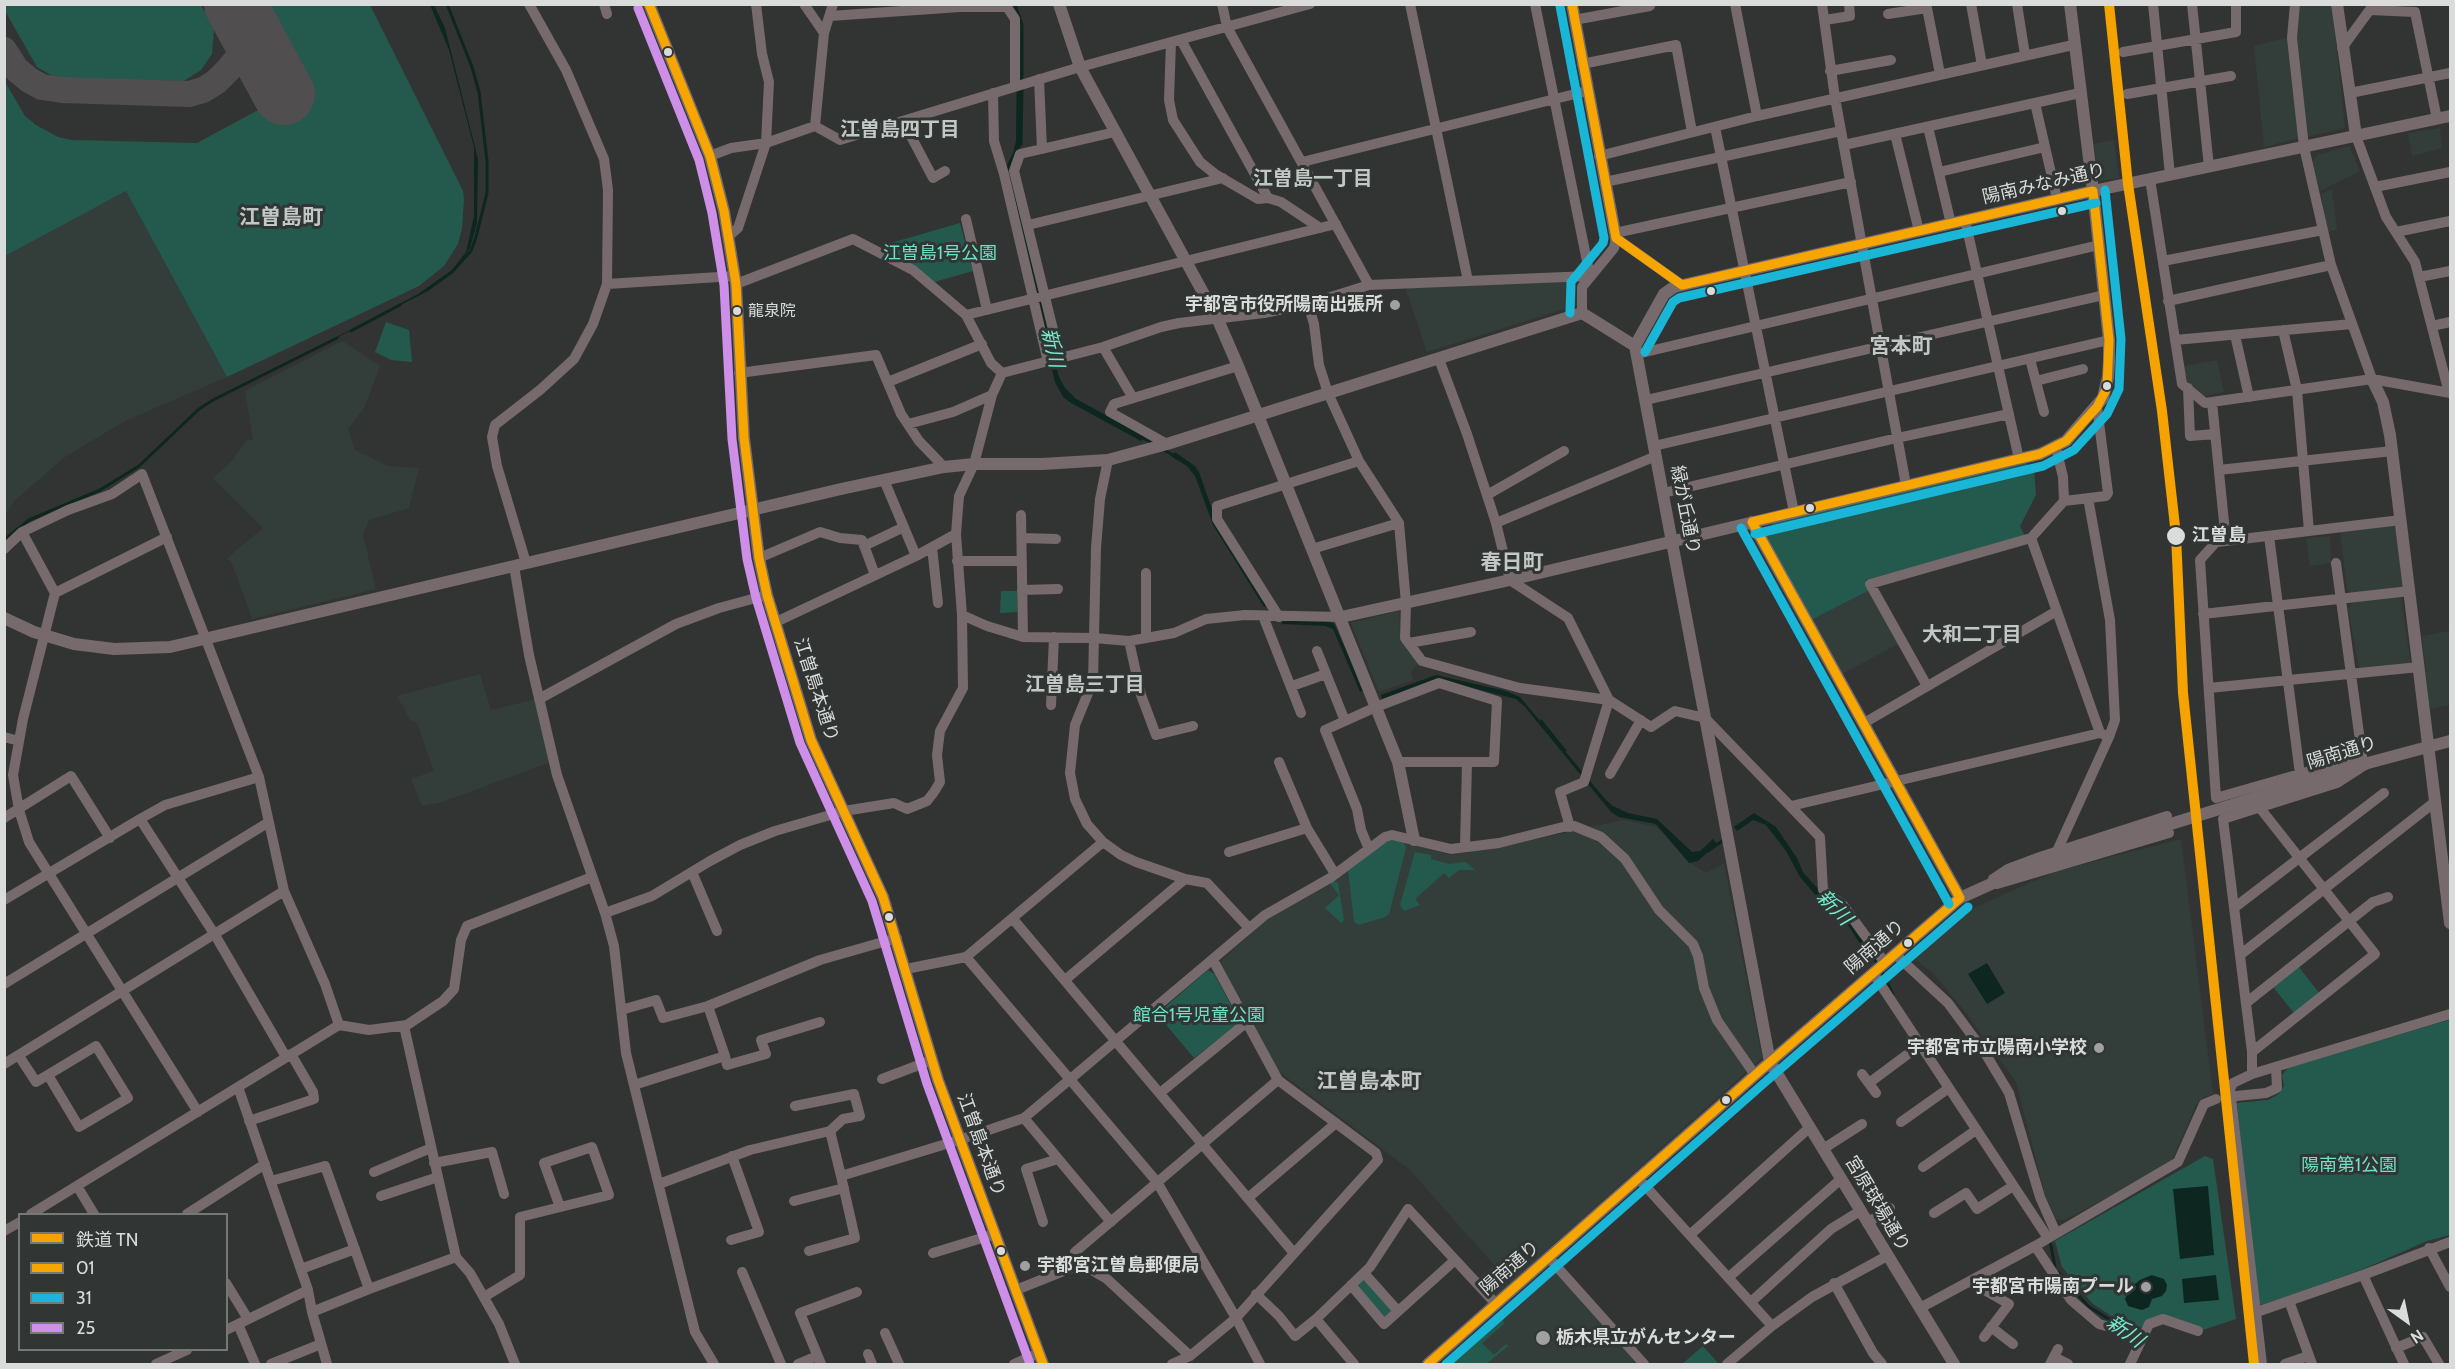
<!DOCTYPE html>
<meta charset="utf-8">
<style>
body{margin:0}
#map{position:relative;width:2455px;height:1369px;overflow:hidden;background:#323433;font-family:Cabin,"Noto Sans JP",sans-serif}
canvas{display:block}
.frame{position:absolute;inset:0;border:6px solid #d9dcdb;pointer-events:none}
.legend{position:absolute;left:18px;top:1213px;width:210px;height:138px;box-sizing:border-box;background:#313534;border:2px solid #747877;margin:0;padding:8px 10px;list-style:none;font-size:18px;color:#d9dcdb}
.legend li{display:flex;align-items:center;gap:12px;height:30px}
.legend b{width:30px;border:2px solid #747877}
.north{position:absolute;left:2377px;top:1291px;width:60px;height:60px;-webkit-text-stroke:4px #313534;paint-order:stroke;rotate:147deg;font-size:16px;font-weight:700;line-height:24px;text-align:center;color:#d9dcdb}
.north::after{content:'';display:block;margin:auto;width:21px;height:27px;background:#d9dcdb;clip-path:polygon(50% 0,100% 100%,50% 72%,0 100%)}
</style>
<div id="map">
<canvas width="2455" height="1369"></canvas>
<div class="frame"></div>
<ul class="legend">
<li><b style="height:8px;background:#f5a300"></b>鉄道 TN</li>
<li><b style="height:8px;background:#f7a600"></b>01</li>
<li><b style="height:8px;background:#1ab6d8"></b>31</li>
<li><b style="height:8px;background:#ce8fe9"></b>25</li>
</ul>
<div class="north">N</div>
</div>
<script>
const c = document.querySelector('canvas').getContext('2d');
c.lineJoin = 'round';
function fillPath(path, color) { c.fillStyle = color; c.fill(path, 'evenodd'); }
const poly = rows => new Path2D(rows.map(r => 'M' + r).join(''));
function trace(path, color, width, dash) { c.strokeStyle = color; c.lineWidth = width; c.lineCap = dash ? 'butt' : 'round'; c.setLineDash(dash || []); c.stroke(path); }
function drawText(font, color, halo, rows, align = 'center') {
  c.font = font + ' Cabin,"Noto Sans JP",sans-serif'; c.lineWidth = 6; c.setLineDash([]); c.textBaseline = 'middle'; c.strokeStyle = halo; c.fillStyle = color; for (const [text, x, y, turn = 0] of rows) {
    c.save(); c.translate(x, y); c.rotate((+turn || 0) * Math.PI / 180); c.textAlign = isNaN(turn) ? turn : align; if (halo) c.strokeText(text, 0, 0); c.fillText(text, 0, 0); c.restore();
  }
}
fillPath(poly([
 [2299,5,2332,5,2345,128,2306,137,2295,38],
 [2285,38,2290,40,2299,138,2264,147,2254,46],
 [2440,128,2442,148,2412,156,2408,133],
 [2114,140,2119,178,2099,181,2094,144],
 [2349,146,2360,171,2320,191,2312,162,2318,155],
 [2332,189,2337,230,2328,232,2321,194],
 [126,191,227,377,125,421,88,443,65,457,14,501,5,515,5,256],
 [1571,279,1576,285,1577,305,1427,352,1405,287],
 [344,342,380,366,364,408,348,429,355,450,388,466,419,468,409,508,369,520,363,535,376,589,252,619,231,561,226,559,263,528,213,478,232,461,246,441,253,440,245,391,338,343],
 [2217,360,2224,392,2205,396,2186,380,2184,366],
 [2393,525,2398,530,2405,588,2352,594,2347,589,2340,531],
 [2330,536,2331,563,2310,566,2306,538],
 [1870,590,1900,643,1842,674,1811,620],
 [2401,597,2411,666,2360,672,2348,609,2353,602],
 [1399,611,1400,636,1420,662,1411,672,1413,680,1379,692,1351,623],
 [2450,631,2450,705,2430,709,2422,636],
 [480,674,491,710,537,699,551,762,442,802,422,806,411,779,434,771,417,723,410,720,397,696],
 [1623,820,1657,827,1688,861,1706,873,1724,863,1762,1058,1510,1283,1409,1169,1277,1070,1220,965,1223,959,1265,921,1382,842,1395,840,1451,855,1501,847],
 [2181,839,2213,1094,2204,1097,2196,1105,2173,1158,2165,1166,2065,1220,2056,1219,2045,1195,2016,1082,1967,1014,1934,974,1910,955,1950,919,2054,872],
 [1493,1266,1508,1284,1495,1296,1478,1278],
 [1552,1267,1637,1364,1443,1364]
]), '#333e3b');
fillPath(poly([
 [4,5,201,5,214,28,212,54,201,70,184,81,65,79,51,75,37,67,5,11],
 [270,5,370,5,463,191,464,200,462,228,458,244,444,266,419,286,227,377,126,191,5,256,5,82,25,116,36,125,58,137,72,140,197,143,312,81],
 [960,223,973,271,934,282,884,245],
 [386,322,409,330,412,362,391,360,375,352],
 [2026,463,2034,470,2036,495,2020,526,2025,536,1865,580,1870,590,1811,620,1763,535,1775,521],
 [1001,591,1017,591,1017,612,1000,613],
 [1395,840,1404,842,1406,848,1389,914,1385,917,1359,925,1354,922,1348,869,1382,842],
 [1415,852,1431,855,1431,859,1449,864,1466,862,1475,870,1459,870,1449,878,1444,873,1415,899,1420,905,1404,911,1400,905],
 [1334,881,1338,883,1344,920,1341,923,1325,908,1339,895,1330,883],
 [2299,967,2319,993,2294,1013,2273,987],
 [1208,970,1214,974,1238,1018,1236,1025,1194,1058,1157,1014],
 [2449,1020,2450,1021,2450,1235,2427,1241,2361,1270,2262,1305,2258,1302,2237,1103,2268,1100,2279,1094,2284,1086,2282,1075,2288,1068],
 [2205,1156,2213,1159,2236,1319,2203,1330,2162,1316,2145,1322,2139,1330,2129,1328,2092,1303,2062,1267,2055,1241],
 [1363,1278,1393,1309,1383,1318,1357,1287],
 [1503,1311,1507,1315,1503,1320,1504,1324,1482,1343,1494,1355,1506,1344,1508,1346,1486,1364,1443,1364],
 [1703,1346,1719,1364,1682,1364]
]), '#245a4d');
fillPath(poly([
 [430,5,434,5,445,28,478,159,477,223,470,248,453,273,428,291,278,368,418,294,452,270,466,252,474,216,474,147,449,50],
 [1010,5,1014,5,1020,25,1022,143,1010,170,1059,377,1069,395,1144,436,1141,441,1071,403,1063,397,1055,382,1005,169,1013,153,1016,141,1017,32],
 [1175,452,1195,466,1199,472,1213,512,1267,605,1264,607,1213,525,1195,476,1187,466,1172,457],
 [1282,619,1328,621,1334,624,1364,690,1360,692,1333,629,1325,626,1282,624],
 [1436,675,1506,691,1520,697,1605,799,1618,811,1657,819,1692,852,1700,851,1713,839,1717,844,1698,861,1689,863,1656,824,1619,817,1611,812,1525,707,1516,699,1438,679,1382,699,1381,695],
 [1754,813,1776,827,1797,858,1803,872,1817,888,1816,891,1843,913,1873,957,1870,959,1838,910,1818,898,1800,877,1786,851,1766,825,1753,820,1737,831,1734,827],
 [1987,963,2005,993,1987,1004,1968,974],
 [2208,1186,2214,1255,2180,1259,2173,1189],
 [2152,1275,2164,1279,2167,1285,2166,1291,2162,1296,2152,1299,2149,1307,2142,1310,2128,1306,2125,1299,2130,1288,2140,1280],
 [2216,1275,2219,1300,2184,1303,2182,1279]
]), '#0e2620');
trace(poly([
 [447,4,472,67,479,92,487,161,487,193,476,237,471,251,451,273],
 [1015,4,1022,25,1022,82],
 [1021,144,1022,88],
 [351,331,400,305],
 [1063,388,1073,398],
 [1141,437,1154,444],
 [1162,449,1175,456],
 [4,540,29,520,100,490,139,466,199,409,213,400,337,338],
 [1541,721,1565,751],
 [1614,808,1627,814],
 [1708,851,1725,839],
 [1815,888,1825,899],
 [1861,939,1877,963],
 [1881,969,1893,995],
 [2050,1241,2055,1267],
 [2058,1272,2088,1306,2115,1323]
]), '#0e2620', 3);
trace(poly([
 [4,50,16,69,29,80,42,87,62,90,189,94,203,90,216,82,228,70,237,59,250,31]
]), '#504e4e', 26);
trace(poly([
 [235,4,284,94]
]), '#504e4e', 62);
trace(poly([
 [604,4,607,14],
 [804,4,824,33],
 [1222,4,1227,27,1369,285],
 [1410,4,1468,281],
 [1735,4,1757,116],
 [1822,4,1835,98,1906,485],
 [1971,4,1982,65],
 [2017,4,2025,55],
 [2153,4,2170,175],
 [2192,4,2209,167],
 [2295,4,2292,38,2304,147,2331,265,2372,379],
 [2370,10,2415,12,2437,119],
 [1888,14,1927,8,1940,74],
 [830,16,960,7,1007,7,1015,19,1015,87],
 [1574,20,1650,6],
 [1825,20,1850,16,1849,4],
 [1181,40,1268,198],
 [1171,42,1169,100,1173,120,1200,162,1215,174,1258,199,1268,198,1281,202,1320,228],
 [2342,48,2374,4],
 [2123,52,2236,32,2236,4],
 [1582,64,1676,45,1692,132],
 [1830,71,1891,60],
 [1039,79,1042,149],
 [993,93,994,141,1004,174,1048,362],
 [2350,93,2450,73],
 [2127,94,2231,76],
 [2035,103,2057,199],
 [903,121,933,178,945,171],
 [815,126,824,33,833,4],
 [1715,127,1794,512],
 [1928,127,1951,224],
 [1895,134,1919,231],
 [2356,136,2386,217,2415,262,2448,389],
 [1844,145,2080,93],
 [710,156,731,148,766,143,815,126,840,140,1080,67,1310,4],
 [1599,156,1757,116,2073,45],
 [1302,162,1587,91],
 [1939,172,2045,147],
 [2150,179,2182,384,2205,403,2212,402,2225,532,2200,560,2216,798,2331,765,2348,763,2368,763,2337,783,2223,819,2252,1052,2252,1074,2233,1083,2230,1089,2262,1364],
 [1605,182,1841,131],
 [2375,187,2450,172],
 [966,219,987,310],
 [1965,220,2019,459],
 [1028,225,1223,178],
 [2396,232,2450,221],
 [1615,233,1851,182],
 [729,236,738,228,766,143,769,82,762,54,756,4],
 [2163,261,2323,230],
 [2419,277,2450,271],
 [607,284,735,276],
 [736,284,853,239,913,270,966,315,991,363,1002,373,1103,347,1161,327,1179,323,1264,313,1308,304,1369,285,1590,276,1535,4],
 [2168,301,2331,265],
 [1308,304,1314,324,1319,365,1328,393,1359,461,1399,523,1406,603,1405,638,1422,661,1520,688,1609,700,1651,727,1675,711,1705,718,1820,837,1823,890,1843,905,1885,963],
 [1582,313,1582,287,1614,248,1616,238,1682,285],
 [966,315,1336,224],
 [2432,326,2450,322],
 [2283,330,2297,390,2309,531],
 [2235,335,2249,397],
 [2175,340,2352,324],
 [1103,347,1133,398],
 [1637,354,2099,245],
 [1060,358,1014,171,1020,154,1115,132],
 [1439,359,1467,434,1496,523,1510,580,1568,618,1609,700,1584,782,1560,792,1570,827],
 [2030,359,2044,412],
 [739,373,876,355,901,414,919,441,944,467],
 [2036,381,2083,369],
 [888,382,982,344],
 [2188,388,2190,436,2215,434],
 [1646,400,2104,295],
 [2212,402,2372,379,2450,393],
 [908,424,953,412,992,395],
 [1167,444,1110,412,1114,404,1238,366],
 [1654,446,2109,340],
 [1108,460,1100,499,1096,548,1093,681,1075,725,1070,773,1075,799,1087,824,1103,842,1121,855,1136,862,1185,879,1207,883,1249,928],
 [2219,470,2392,451],
 [884,480,916,556],
 [1663,493,1897,438,2009,414],
 [1487,495,1564,451],
 [2088,498,2110,620,2115,720,2109,737],
 [2064,501,2106,496,2108,493,2097,407],
 [1021,515,1023,637],
 [1496,523,1656,456],
 [22,532,55,593],
 [2269,536,2300,774],
 [167,537,55,593,23,719,13,775,19,810,29,842,198,1112],
 [1022,538,1056,539],
 [2031,538,2100,733,2109,737,2057,851],
 [2217,542,2401,520],
 [864,546,904,527],
 [932,547,938,603],
 [4,549,22,532,68,510,112,494,142,474,259,777,284,891,325,984,339,1025],
 [1312,549,1399,523],
 [759,558,820,532,840,538,862,540,875,575],
 [957,561,1022,561],
 [526,563,497,466,492,437,495,425,540,390,574,359,593,324,607,284,608,190,604,159,566,70,529,4],
 [2336,563,2363,763],
 [514,566,529,655,557,775,605,913,614,946,626,1053,695,1332,714,1364],
 [1146,573,1146,638],
 [1022,590,1058,589],
 [2203,614,2410,591],
 [962,615,987,626,1023,637,1094,638,1129,641,1174,633,1206,619,1245,615,1341,617],
 [1263,616,1301,713],
 [1279,617,1217,519,1217,506,1359,461],
 [776,622,916,556,956,534],
 [1129,641,1141,695,1156,735,1193,726],
 [1409,643,1471,632],
 [1317,651,1345,721],
 [1292,686,1326,674],
 [1927,686,1870,584,2031,538,2064,501,2063,477,2056,448],
 [2209,688,2419,667],
 [539,699,676,624,719,608,767,595],
 [1051,705,1054,637],
 [1864,723,2055,612],
 [4,737,19,741],
 [1279,762,1307,828,1335,874],
 [1610,774,1641,720],
 [1791,806,2100,733],
 [4,818,71,776,110,838],
 [140,819,165,805,259,777],
 [1465,847,1467,762],
 [1369,849,1361,830,1357,809,1325,730,1376,707,1439,683,1497,701,1494,762,1398,762],
 [1229,852,1307,828],
 [692,872,717,931],
 [1993,879,2008,869,2040,857,2167,816],
 [1997,884,2169,833],
 [4,900,140,819,215,935,286,1057],
 [2234,908,2384,793],
 [605,913,652,896,710,861,740,845,775,831,844,811,894,803,907,809,927,801,934,792,940,782,937,755,940,731,963,688,962,615,956,534,959,496,974,464,992,395,1002,373],
 [1013,919,1293,1252],
 [1895,954,1948,1003,1985,1053,2009,1093,2040,1197,2056,1233],
 [2240,955,2436,801],
 [966,957,1157,1182,1236,1318,1260,1364],
 [906,969,966,957,1103,842],
 [1873,973,2048,1238],
 [1065,980,1185,879],
 [4,984,269,822],
 [2246,1003,2373,902,2388,897],
 [621,1010,656,1000,663,1018,708,1006],
 [404,1026,456,1257,470,1273,499,1324,515,1364],
 [2252,1052,2375,954,2260,808],
 [19,1056,36,1082,96,1046,128,1098,79,1127,48,1075],
 [725,1056,727,1065,766,1054,761,1040,820,1022],
 [4,1064,284,891],
 [1862,1074,1876,1093],
 [2252,1074,2450,1014],
 [882,1079,932,1060],
 [1869,1083,1920,1045],
 [634,1085,725,1056,708,1006,820,960,897,938],
 [238,1087,308,1290,312,1312,327,1364],
 [1160,1093,1247,1022],
 [2236,1096,2266,1093,2277,1088,2276,1067],
 [795,1106,854,1094,860,1116,843,1119,830,1131],
 [1024,1118,1111,1222],
 [249,1121,314,1099,313,1092,291,1054],
 [1901,1122,1949,1088],
 [1823,1149,1862,1124],
 [434,1163,492,1152,504,1194],
 [1923,1167,1976,1130],
 [374,1172,431,1148],
 [1639,1179,1772,1326],
 [271,1181,325,1166,369,1289,312,1312],
 [659,1184,750,1150,830,1131,841,1176,959,1140,1024,1118,1265,915,1330,878,1385,837,1392,835,1451,849,1499,843,1563,827,1574,826,1601,837,1625,859,1659,910,1693,944,1698,956,1704,988,1717,1020,1755,1075],
 [77,1186,94,1214],
 [381,1196,438,1177],
 [1248,1198,1336,1123],
 [794,1201,844,1188],
 [1934,1213,1966,1193,1977,1209,2013,1186],
 [31,1214,339,1025,369,1030,407,1025,443,1001,454,989,461,940,467,926,592,877],
 [187,1214,265,1164],
 [1043,1222,1026,1169,1058,1159],
 [1867,1223,1890,1208],
 [4,1231,20,1222],
 [1691,1234,1809,1128],
 [731,1240,759,1232,732,1156],
 [2035,1246,2071,1300,2099,1324,2143,1337],
 [2429,1248,2450,1287],
 [809,1251,855,1238,841,1176],
 [933,1253,995,1234],
 [1549,1258,1644,1364],
 [301,1269,355,1249],
 [742,1272,781,1364],
 [1364,1273,1398,1311],
 [2363,1275,2450,1242],
 [1729,1277,1841,1179],
 [1970,1282,2009,1304,1984,1337],
 [226,1283,248,1319],
 [1834,1283,1873,1353,1882,1364],
 [1351,1285,1384,1324,1455,1260],
 [369,1289,456,1257],
 [1016,1290,1081,1264],
 [1256,1294,1279,1316,1295,1336,1316,1319],
 [484,1297,520,1275,520,1217,609,1195,592,1147,544,1163,560,1207],
 [2289,1301,2312,1364],
 [1751,1302,1831,1229,1860,1211],
 [1920,1308,2035,1246,2178,1162,2204,1104,2216,1099],
 [2254,1313,2363,1275,2404,1364],
 [238,1324,255,1364],
 [1991,1327,2013,1344],
 [226,1330,308,1290],
 [885,1333,899,1364],
 [2396,1348,2423,1337,2439,1364],
 [868,1354,872,1364],
 [1190,1356,1107,1279,1081,1264,1075,1252,1278,1080],
 [2054,1357,2068,1364],
 [156,1364,187,1350],
 [271,1364,321,1344],
 [798,1364,817,1356],
 [821,1364,800,1313,857,1292],
 [1014,1364,1039,1353],
 [1172,1364,1190,1356,1236,1318,1378,1160,1376,1153,1278,1080,1213,960],
 [1354,1364,1316,1319,1370,1267,1408,1209,1496,1304],
 [1727,1364,1772,1326,1812,1297,1887,1256],
 [2050,1364,2058,1349],
 [2130,1364,2149,1324,2163,1319,2198,1331],
 [2285,1364,2308,1356]
]), '#766a6c', 10);
trace(poly([
 [649,4,710,156,724,211,736,284,744,438,759,558,767,595,811,740,883,897,938,1080,1043,1364],
 [1059,4,1080,67,1218,320,1238,366,1398,762,1414,840],
 [1572,4,1616,238],
 [2337,4,2356,136],
 [1635,346,1664,294,1674,287,2093,191,2450,116],
 [2372,379,2383,402,2390,435,2450,923],
 [1752,522,1960,898],
 [1341,617,1510,580,2040,454,2066,441,2103,398,2108,377,2109,362,2109,340,2093,191,2070,4],
 [4,618,34,632,74,644,114,649,170,647,841,489,944,467,974,464,1042,464,1108,460,1167,444,1582,313,1635,346,1770,1062,1954,1364],
 [1428,1364,1755,1075,1960,898,2022,870,2368,763,2450,741]
]), '#766a6c', 12);
trace(poly([
 [649,4,710,156,724,211,736,284,744,438,759,558,767,595,811,740,883,897,938,1080,1043,1364],
 [1572,4,1616,238],
 [1616,238,1682,285],
 [1682,285,2093,191],
 [1752,522,2040,454,2066,441,2097,407,2107,388,2109,340,2093,191],
 [1752,522,1960,898],
 [1428,1364,1755,1075,1960,898]
]), '#f7a600', 9);
trace(poly([
 [1560,6,1604,238,1603,243,1571,282,1570,313],
 [1645,352,1673,302,1679,298,2096,203],
 [1741,528,1949,904],
 [1755,534,2043,466,2074,450,2107,414,2119,389,2121,339,2105,190],
 [1446,1364,1763,1084,1968,907]
]), '#1ab6d8', 9);
trace(poly([
 [638,8,699,160,712,213,724,285,732,439,747,559,756,598,800,743,872,901,927,1084,1030,1364]
]), '#ce8fe9', 9);
trace(poly([
 [2109,4,2128,184,2162,411,2176,535,2183,693,2254,1364]
]), '#f5a300', 10);
for (const [x, y, r, color] of [
 [668,52,5,"#d9dcdb"],
 [2062,211,5,"#d9dcdb"],
 [1711,291,5,"#d9dcdb"],
 [1395,305,6,"#9fa1a0"],
 [737,311,5,"#d9dcdb"],
 [2107,386,5,"#d9dcdb"],
 [1810,508,5,"#d9dcdb"],
 [2176,536,10,"#d9dcdb"],
 [889,917,5,"#d9dcdb"],
 [1908,943,5,"#d9dcdb"],
 [2099,1048,6,"#9fa1a0"],
 [1726,1100,5,"#d9dcdb"],
 [1001,1251,5,"#d9dcdb"],
 [1025,1266,6,"#9fa1a0"],
 [2146,1287,6,"#9fa1a0"],
 [1543,1338,8,"#9fa1a0"]
]) { const dot = new Path2D(); dot.arc(x, y, r, 0, 2 * Math.PI); c.fillStyle = color; c.fill(dot); trace(dot, '#313534', 2); }
drawText('16px', '#d9dcdb', '#313534', [
 ["龍泉院",748,311]
], 'left');
drawText('18px', '#d9dcdb', '#313534', [
 ["陽南みなみ通り",2044,184,-13],
 ["緑が丘通り",1685,510,79],
 ["江曽島本通り",816,690,72],
 ["陽南通り",2342,753,-17],
 ["陽南通り",1875,947,-41],
 ["江曽島本通り",981,1145,70],
 ["宮原球場通り",1877,1204,59],
 ["陽南通り",1510,1268,-41]
]);
drawText('18px', '#6be3c6', '#313534', [
 ["江曽島1号公園",940,254],
 ["館合1号児童公園",1199,1016],
 ["陽南第1公園",2349,1166]
]);
drawText('bold 18px', '#d9dcdb', '#313534', [
 ["宇都宮市役所陽南出張所",1383,305],
 ["宇都宮市立陽南小学校",2087,1048],
 ["宇都宮江曽島郵便局",1037,1266,"left"],
 ["宇都宮市陽南プール",2134,1287],
 ["栃木県立がんセンター",1556,1338,"left"]
], 'right');
drawText('bold 18px', '#d9dcdb', '#313534', [
 ["江曽島",2192,536]
], 'left');
drawText('bold 20px', '#c2c8c6', '#313534', [
 ["江曽島四丁目",900,130],
 ["江曽島一丁目",1313,179],
 ["大和二丁目",1972,635],
 ["江曽島三丁目",1085,685]
]);
drawText('italic 20px', '#74eccf', '#313534', [
 ["新川",1052,348,77],
 ["新川",1834,908,46],
 ["新川",2125,1332,35]
]);
drawText('bold 21px', '#c2c8c6', '#313534', [
 ["江曽島町",281,218],
 ["宮本町",1901,347],
 ["春日町",1512,563],
 ["江曽島本町",1369,1082]
]);
</script>
